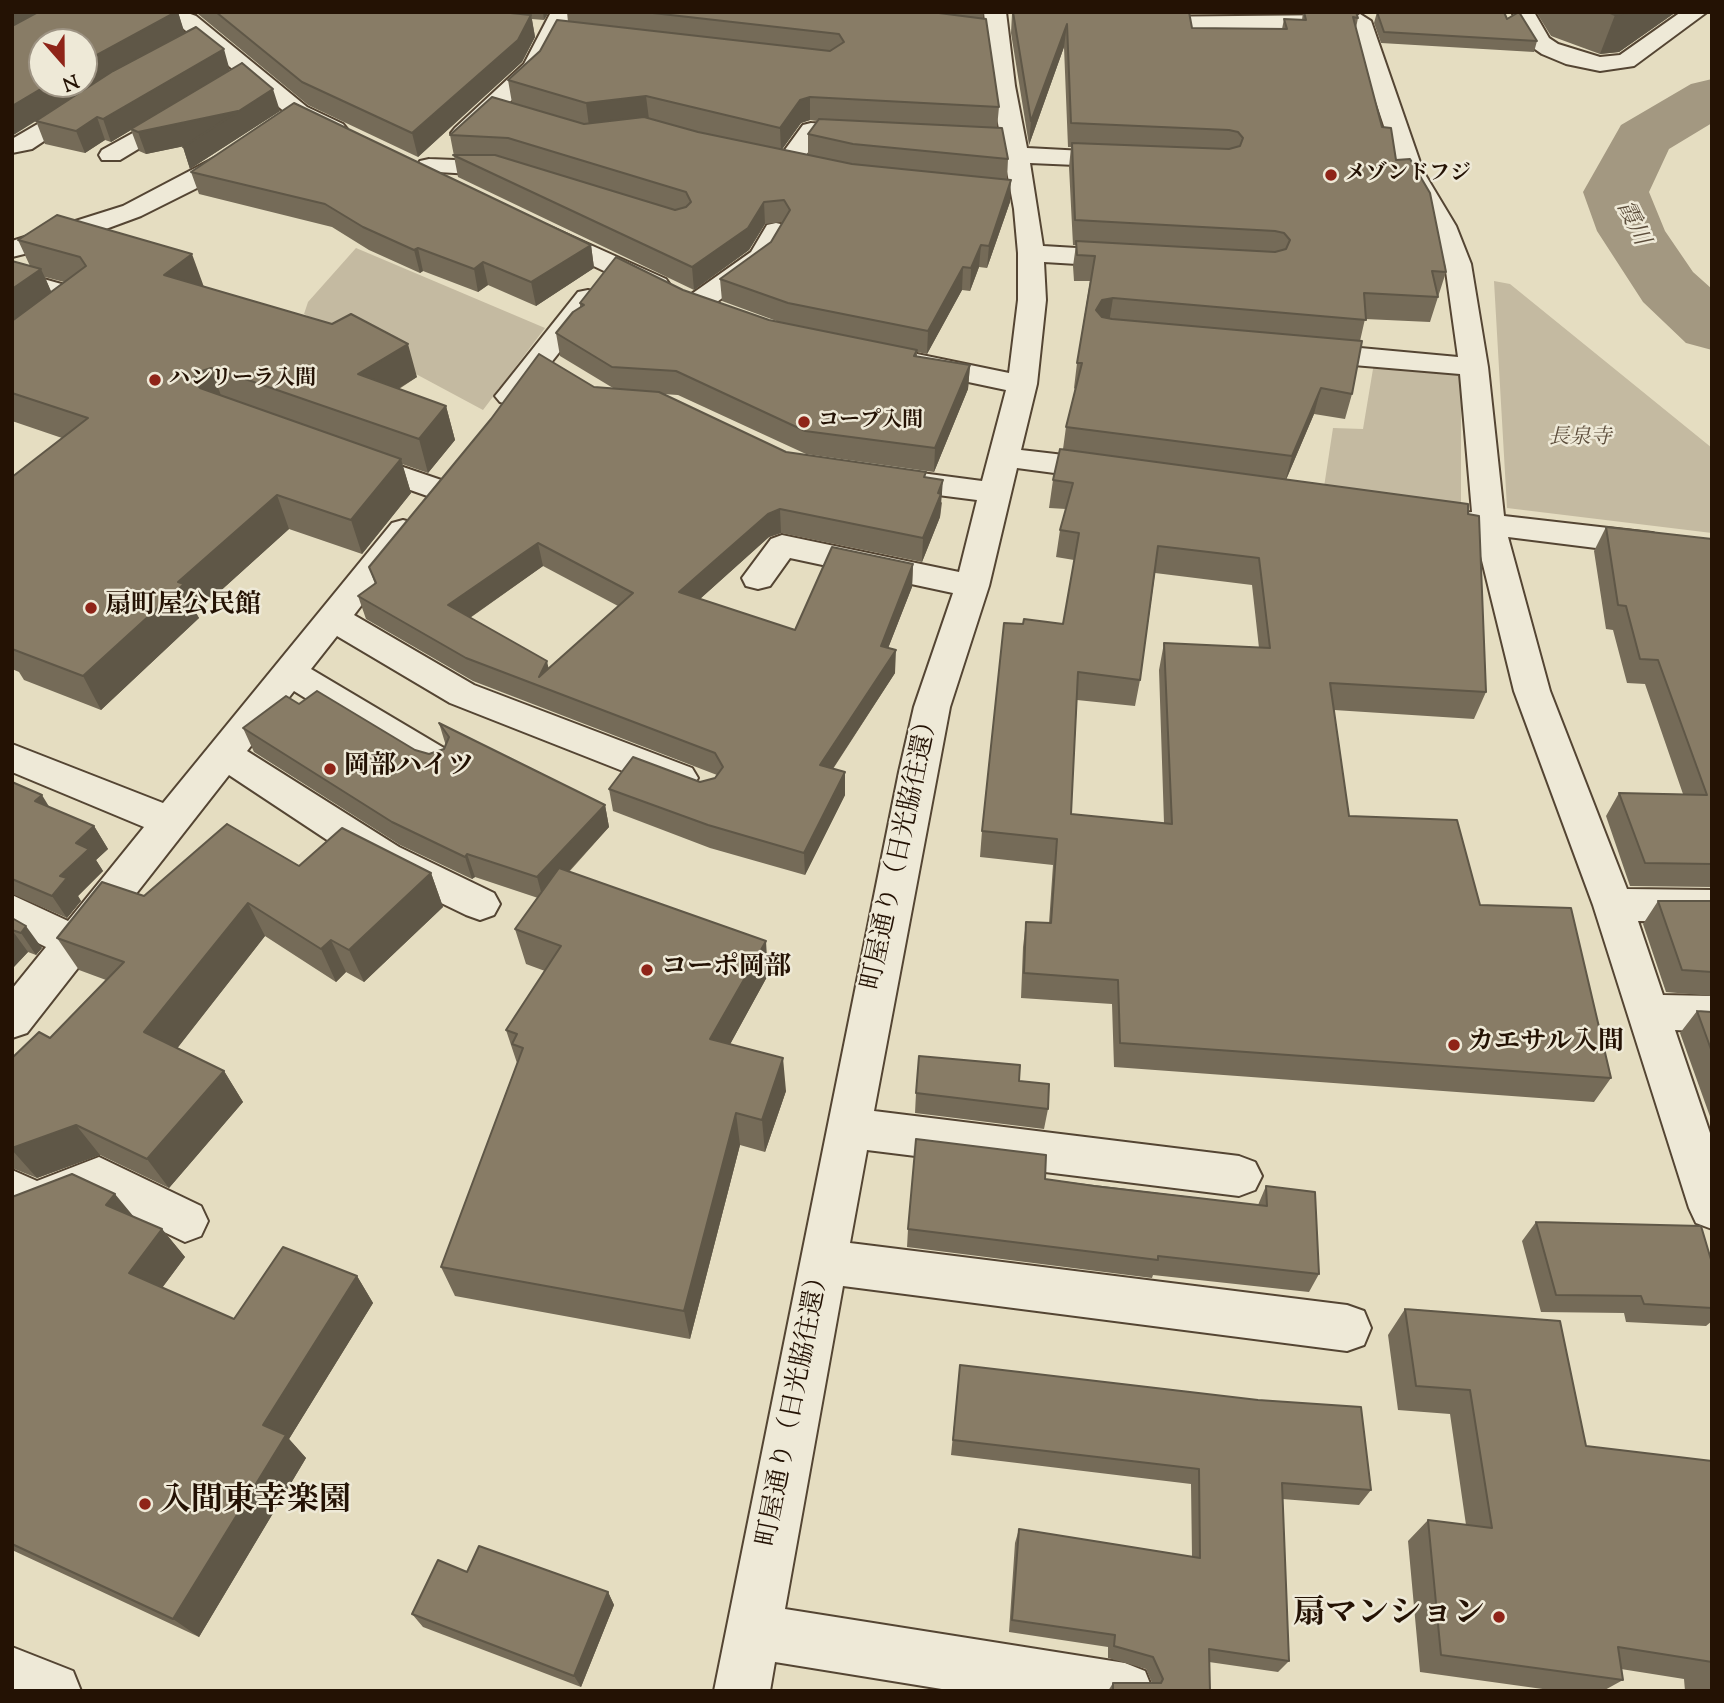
<!DOCTYPE html>
<meta charset="utf-8">
<style>
body{margin:0}
#map{position:relative;width:1724px;height:1703px;overflow:hidden;background:#e5ddc1;font-family:"Sorts Mill Goudy",serif}
canvas{display:block}
.frame{position:absolute;inset:0;border:14px solid #241204;pointer-events:none}
.north{position:absolute;left:28px;top:28px;width:70px;height:70px;box-sizing:border-box;background:#eee9d7;border:2px solid #9d9383;border-radius:50%;rotate:159deg;font-size:19px;font-weight:700;line-height:28px;text-align:center;color:#241204}
.north::after{content:'';display:block;margin:auto;width:24px;height:32px;background:#8f2418;clip-path:polygon(50% 0,100% 100%,50% 72%,0 100%)}
</style>
<div id="map">
<canvas width="1724" height="1703"></canvas>
<div class="frame"></div>
<div class="north">N</div>
</div>
<script>
const c = document.querySelector('canvas').getContext('2d');
c.lineJoin = 'round';
function fillPath(path, color) { c.fillStyle = color; c.fill(path, 'evenodd'); }
const poly = rows => new Path2D(rows.map(r => 'M' + r).join(''));
function trace(path, color, width, dash) { c.strokeStyle = color; c.lineWidth = width; c.lineCap = dash ? 'butt' : 'round'; c.setLineDash(dash || []); c.stroke(path); }
function drawText(font, color, halo, rows, align = 'center') {
  c.font = font + ' "Sorts Mill Goudy","Noto Serif JP",serif'; c.lineWidth = 5; c.setLineDash([]); c.textBaseline = 'middle'; c.strokeStyle = halo; c.fillStyle = color; for (const [text, x, y, turn = 0] of rows) {
    c.save(); c.translate(x, y); c.rotate((+turn || 0) * Math.PI / 180); c.textAlign = isNaN(turn) ? turn : align; if (halo) c.strokeText(text, 0, 0); c.fillText(text, 0, 0); c.restore();
  }
}
fillPath(poly([
 [356,248,545,328,483,410,304,314,308,302],
 [1494,281,1510,284,1712,448,1712,533,1507,508],
 [1374,363,1461,372,1461,504,1324,487,1333,428,1363,429]
]), '#c4baa1');
fillPath(poly([
 [1712,79,1712,123,1669,149,1649,192,1665,231,1693,272,1712,289,1712,350,1686,343,1643,302,1597,231,1583,192,1621,125,1691,84,1712,79]
]), '#a39881');
const minor = poly([
 [154,12,185,12,196,16,307,107,343,124,347,129,343,134,335,136,291,117,180,26,157,17,154,12],
 [551,12,573,12,542,72,471,138,455,138,451,133,455,128,524,64,551,12],
 [984,12,1006,12,1015,86,1027,148,1122,153,1131,155,1134,160,1131,165,1122,167,1030,163,1043,246,1127,251,1136,253,1140,259,1136,265,1127,267,1044,262,1046,300,1037,384,1021,450,1107,460,1118,463,1122,470,1118,477,1107,480,1017,468,989,586,950,707,874,1111,1239,1156,1255,1162,1262,1176,1255,1190,1239,1196,867,1150,850,1243,1347,1305,1364,1311,1371,1328,1364,1345,1347,1351,843,1286,785,1609,1125,1663,1145,1671,1153,1691,954,1691,775,1662,770,1691,714,1691,899,772,914,707,953,593,790,558,770,586,758,589,746,586,742,578,771,539,782,535,959,572,977,500,891,489,880,486,876,479,880,472,891,469,982,481,1006,390,907,369,903,363,907,357,917,354,1009,373,1018,300,1018,253,1014,209,991,86,984,12],
 [1512,12,1534,12,1549,38,1558,44,1600,57,1620,55,1681,12,1707,12,1634,66,1600,71,1566,64,1542,54,1532,47,1512,12],
 [1360,14,1371,21,1423,171,1456,226,1471,264,1488,367,1504,516,1652,533,1663,537,1668,544,1663,551,1652,555,1508,537,1550,691,1627,889,1712,890,1712,922,1638,921,1663,995,1712,996,1712,1032,1675,1030,1712,1139,1712,1229,1696,1223,1689,1208,1593,905,1514,691,1475,532,1454,528,1449,521,1454,514,1472,512,1460,374,1306,361,1296,358,1292,352,1296,346,1306,343,1458,357,1445,264,1430,226,1399,171,1349,21,1360,14],
 [1337,15,1348,22,1345,27,1138,31,1127,24,1138,17,1337,15],
 [84,97,92,99,96,104,92,109,32,149,12,153,12,139,84,97],
 [180,107,188,109,192,114,188,119,120,160,102,160,99,155,102,150,180,107],
 [811,123,857,126,865,128,869,133,865,138,857,140,818,138,797,168,779,168,776,163,779,158,803,125,811,123],
 [239,145,248,147,251,152,248,157,221,176,141,216,65,244,12,257,12,241,123,206,239,145],
 [429,159,507,162,516,164,519,169,516,174,507,176,420,171,417,166,420,161,429,159],
 [776,223,785,225,789,231,770,263,706,310,686,310,682,304,686,298,751,252,767,225,776,223],
 [546,225,666,279,670,285,666,291,656,293,646,291,537,239,533,233,537,227,546,225],
 [12,270,93,293,97,299,22,356,12,358,12,337,62,301,12,287,12,270],
 [588,290,598,292,602,298,520,402,510,405,500,402,495,396,500,390,578,292,588,290],
 [359,452,447,482,452,489,447,496,436,499,348,468,344,461,348,454,359,452],
 [403,520,414,523,419,530,354,615,474,685,692,768,698,778,692,788,679,792,666,788,450,703,337,636,311,669,449,751,454,761,449,771,436,775,423,771,294,691,247,751,399,847,494,893,500,904,494,915,480,920,466,915,371,869,229,775,27,1033,12,1038,12,989,46,947,12,930,12,895,68,921,144,827,12,772,12,744,163,803,392,523,403,520],
 [99,1157,201,1206,208,1221,201,1236,185,1242,97,1200,35,1224,12,1214,12,1170,37,1181,99,1157],
 [12,1647,73,1671,81,1691,12,1691,12,1647]
]);
trace(minor, '#544533', 4);
fillPath(minor, '#eee9d7');
fillPath(poly([
 [12,12,178,12,184,33,280,111,190,169,183,147,184,146,146,154,139,151,131,130,111,142,105,140,85,153,45,144,36,121,71,99],
 [193,12,549,12,544,20,532,19,535,37,522,62,418,157,308,105,198,14],
 [567,12,984,12,983,19,999,107,997,128,1008,159,1007,180,1010,202,987,268,979,267,970,291,962,290,927,354,917,352,917,357,970,365,968,389,934,472,806,454,678,395,663,394,786,452,926,472,925,477,942,503,940,517,922,562,781,533,769,537,700,599,795,630,913,564,912,587,888,648,895,673,833,769,845,772,845,795,805,875,710,848,613,811,609,789,700,782,715,778,717,775,473,681,366,619,358,596,375,584,369,567,594,387,613,388,560,356,556,333,580,307,580,303,683,290,769,320,782,323,722,301,720,279,771,242,783,222,765,224,749,250,694,290,458,177,450,135,512,103,508,80,540,51,568,22],
 [810,120,817,121,808,134,808,155,782,149,801,123],
 [543,566,618,606,549,668,470,618],
 [1008,12,1189,12,1192,28,1282,29,1284,19,1302,20,1303,12,1356,12,1358,18,1356,28,1382,127,1446,272,1430,322,1365,319,1360,341,1352,394,1345,419,1314,414,1286,480,1468,514,1486,692,1474,719,1334,710,1349,816,1480,905,1611,1078,1594,1102,1114,1067,1112,1004,1021,998,1023,947,1026,922,1049,923,1053,865,980,857,982,831,1023,624,1063,624,1074,560,1056,557,1060,530,1066,509,1049,508,1053,480,1063,449,1066,427,1075,389,1074,388,1077,363,1090,281,1074,281,1073,266,1076,245,1073,245,1069,167,1071,147,1068,147,1064,47,1029,145,1011,33,1012,14,1009,14],
 [1155,573,1252,585,1259,648,1164,643,1159,670,1164,823,1071,814,1077,700,1135,706,1140,680],
 [1377,12,1507,19,1537,41,1534,52,1381,43,1374,23],
 [1536,12,1676,12,1619,52,1600,54,1551,36],
 [191,172,591,245,594,268,536,306,488,285,478,292,423,271,420,273,369,250,332,227,199,194],
 [18,240,204,287,417,377,399,389,446,406,455,440,428,473,402,464,411,493,362,554,289,529,196,613,199,618,101,710,24,680,19,672,12,669,12,477,62,438,12,421,12,261,30,266],
 [45,277,64,282,51,292],
 [1606,527,1712,539,1712,887,1630,886,1606,816,1619,793,1683,794,1645,684,1627,683,1613,630,1606,629,1594,551],
 [439,723,605,805,609,827,569,872,768,975,730,1044,786,1091,765,1152,740,1145,690,1339,455,1296,441,1267,517,1063,506,1030,545,971,526,964,515,929,538,898,475,877,472,879,400,845,254,752,243,728,415,750,429,754,444,749,446,746],
 [12,782,49,807,94,826,108,849,96,860,103,871,78,896,81,901,67,918,12,894],
 [299,866,431,873,443,907,364,982,346,972,336,982,265,936,177,1048,224,1071,243,1102,169,1188,100,1155,37,1178,12,1168,12,1058,50,1038,106,980,79,970,57,938,144,896],
 [1658,901,1712,901,1712,996,1666,992,1643,924],
 [12,918,42,948,36,955,28,952,12,969],
 [1697,1011,1712,1012,1712,1122,1680,1033],
 [916,1093,1048,1109,1044,1129,915,1113],
 [1045,1179,1258,1205,1266,1186,1319,1274,1309,1292,1153,1275,1152,1278,907,1247,908,1229],
 [12,1197,134,1217,162,1229,185,1257,162,1288,234,1319,357,1276,373,1303,289,1439,306,1458,199,1637,12,1550],
 [1536,1222,1712,1308,1712,1321,1706,1326,1626,1322,1624,1313,1541,1312,1522,1241],
 [1405,1309,1586,1446,1712,1461,1712,1691,1685,1691,1684,1679,1621,1669,1623,1680,1603,1691,1557,1691,1420,1672,1408,1541,1428,1520,1466,1525,1450,1414,1398,1410,1388,1335],
 [960,1365,1371,1490,1359,1505,1282,1499,1289,1661,1278,1672,1209,1662,1210,1691,1108,1691,1113,1683,1152,1683,1146,1669,1108,1658,1108,1647,1009,1632,1015,1543,1019,1529,1192,1557,1191,1484,951,1455],
 [467,1572,608,1592,614,1605,581,1687,423,1627,412,1614]
]), '#756b58');
fillPath(poly([
 [12,12,46,12,12,33],
 [176,12,178,12,185,34,103,79,12,136,12,106,49,84,84,84,84,62],
 [543,12,549,12,544,20],
 [1635,12,1676,12,1619,52,1600,54,1615,15],
 [531,15,535,37,522,62,418,157,412,133],
 [1067,24,1064,47,1029,145,1031,121],
 [224,49,230,71,111,142,103,119],
 [273,89,280,111,190,169,183,147,185,146,146,154,138,132],
 [646,96,649,119,589,126,586,103],
 [810,97,810,120,801,123,781,151,780,128,800,100],
 [97,117,105,140,85,153,76,131],
 [1011,180,1010,202,987,268,989,246],
 [764,202,765,224,749,250,694,290,692,267],
 [591,245,594,268,536,306,531,282],
 [981,245,979,267,970,291,971,268],
 [418,248,423,271,420,273,414,250],
 [192,254,204,287,164,275],
 [483,262,488,285,478,292,474,269],
 [963,267,962,290,927,354,928,331],
 [41,269,56,302,12,334,12,289],
 [1113,298,1109,323,1093,335,1096,310,1102,300],
 [408,344,417,377,368,407,358,374],
 [970,365,968,389,934,472,935,448],
 [211,368,223,401,212,405,193,379,199,372],
 [1321,388,1314,414,1285,482,1292,456],
 [446,406,455,440,428,473,419,439],
 [401,459,411,493,362,554,351,520],
 [943,480,940,517,922,562,923,538],
 [277,495,289,529,196,613,199,618,101,710,83,676,178,582],
 [780,509,781,533,769,537,682,615,679,592,768,514],
 [538,543,543,566,455,628,448,605],
 [913,564,912,587,880,669,881,646],
 [896,650,895,673,820,788,820,765],
 [547,661,552,684,539,677],
 [845,772,845,795,805,875,804,853],
 [42,795,56,818,35,801],
 [605,805,609,827,543,899,537,877],
 [94,826,108,849,96,860,103,871,78,896,81,901,67,918,52,896,76,843],
 [467,854,475,877,472,879,465,857],
 [431,873,443,907,364,982,349,950],
 [248,903,265,936,165,1064,144,1032],
 [26,926,42,948,36,955,21,933],
 [12,930,28,952,12,969],
 [331,940,346,972,336,982,321,949],
 [766,941,768,975,715,1072,710,1039],
 [783,1058,786,1091,765,1152,762,1120],
 [224,1071,243,1102,169,1188,147,1159],
 [736,1113,740,1145,690,1339,684,1311],
 [76,1125,100,1155,37,1178,12,1150,12,1148],
 [115,1194,139,1223,106,1205],
 [162,1229,185,1257,153,1300,129,1273],
 [357,1276,373,1303,289,1439,306,1458,199,1637,173,1619,263,1425],
 [608,1592,614,1605,581,1687,574,1676]
]), '#5f5747');
const building = poly([
 [38,12,176,12,84,62,84,42,42,42,42,84,49,84,12,106,12,26,38,12],
 [216,12,500,12,531,15,518,40,412,133,302,82,216,12],
 [644,12,931,12,986,19,999,107,810,97,800,100,780,128,646,96,586,103,508,80,540,51,557,20,830,51,844,42,839,34,644,12],
 [1013,12,1189,12,1192,28,1287,29,1284,19,1306,20,1304,12,1356,12,1358,18,1353,17,1382,127,1391,128,1396,160,1410,159,1430,193,1446,272,1432,271,1438,297,1364,293,1366,320,1113,298,1102,300,1096,310,1102,317,1112,319,1362,341,1352,394,1321,388,1292,456,1066,427,1082,363,1077,363,1095,256,1077,255,1076,241,1275,252,1286,249,1290,240,1284,233,1275,231,1075,220,1072,143,1229,149,1240,146,1243,138,1238,132,1229,130,1071,123,1067,24,1031,121,1013,12],
 [1377,12,1504,12,1507,19,1519,12,1537,41,1384,32,1377,12],
 [1608,12,1635,12,1615,15,1608,12],
 [196,27,224,49,103,119,97,117,76,131,36,121,113,71,196,27],
 [242,63,273,89,183,147,238,111,138,132,131,129,242,63],
 [492,97,584,124,644,117,698,132,852,164,1011,180,989,246,981,245,971,268,963,267,928,331,788,303,720,279,771,242,790,210,784,200,764,202,748,228,692,267,453,155,495,155,675,210,686,207,691,202,686,192,508,138,450,135,492,97],
 [294,103,591,245,531,282,483,262,474,269,418,248,414,250,363,227,325,204,191,172,294,103],
 [819,119,1002,128,1008,159,853,144,808,134,819,119],
 [57,215,192,254,164,275,332,324,351,314,408,344,358,374,446,406,419,439,222,371,211,368,199,372,193,379,200,388,401,459,351,520,277,495,178,582,184,584,83,676,12,649,12,477,88,418,12,393,12,321,86,266,80,257,18,240,57,215],
 [616,257,683,290,769,320,917,350,914,356,970,365,935,448,805,431,676,371,612,367,556,333,573,312,584,305,580,303,616,257],
 [12,261,41,269,12,289,12,261],
 [539,354,594,387,659,392,786,452,926,472,924,477,943,480,938,493,941,494,923,538,780,509,768,514,679,592,795,630,832,547,913,564,881,646,896,650,820,765,845,772,804,853,708,825,609,789,633,757,700,782,715,778,723,767,715,753,466,658,358,596,376,583,369,567,491,419,539,354],
 [538,543,633,593,539,677,547,661,448,605,538,543],
 [1060,449,1468,504,1468,514,1479,516,1486,692,1330,683,1349,816,1457,820,1480,905,1571,908,1611,1078,1120,1043,1118,980,1024,973,1026,922,1051,923,1057,839,982,831,1004,623,1023,624,1024,619,1063,624,1079,533,1060,530,1073,483,1053,480,1060,449],
 [1158,546,1259,558,1270,648,1164,643,1172,824,1071,814,1078,672,1140,680,1158,546],
 [1606,527,1712,539,1712,864,1645,863,1619,793,1707,795,1658,660,1640,659,1626,606,1618,605,1606,527],
 [317,691,415,750,429,754,444,749,449,737,439,723,605,805,537,877,467,854,465,857,392,822,243,728,286,696,299,704,317,691],
 [12,782,42,795,35,801,94,826,76,843,89,849,60,876,67,878,52,896,12,879,12,782],
 [227,824,299,866,342,828,431,873,349,950,331,940,321,949,248,903,144,1032,224,1071,147,1159,76,1125,12,1148,12,1058,39,1032,50,1038,124,962,57,938,102,882,144,896,227,824],
 [559,868,766,941,710,1039,783,1058,762,1120,736,1113,684,1311,441,1267,523,1048,512,1044,517,1034,506,1030,561,946,515,929,559,868],
 [1658,901,1712,901,1712,972,1682,970,1658,901],
 [12,918,26,926,21,933,12,930,12,918],
 [1697,1011,1712,1012,1712,1052,1697,1011],
 [919,1056,1020,1065,1019,1081,1049,1084,1048,1109,916,1093,919,1056],
 [916,1139,1046,1155,1045,1179,1094,1186,1267,1206,1266,1186,1315,1192,1319,1274,1158,1256,1158,1260,908,1229,916,1139],
 [72,1174,115,1194,106,1205,162,1229,129,1273,234,1319,283,1247,357,1276,263,1425,286,1435,173,1619,12,1544,12,1197,72,1174],
 [1536,1222,1701,1226,1712,1263,1712,1308,1644,1304,1641,1296,1556,1295,1536,1222],
 [1405,1309,1560,1321,1586,1446,1712,1461,1712,1662,1618,1647,1623,1680,1441,1655,1428,1520,1492,1528,1470,1390,1416,1386,1405,1309],
 [960,1365,1258,1400,1361,1407,1371,1490,1282,1483,1289,1661,1209,1649,1210,1691,1113,1691,1113,1683,1161,1683,1163,1679,1153,1657,1114,1646,1115,1635,1012,1620,1019,1529,1200,1558,1199,1469,953,1440,960,1365],
 [479,1546,608,1592,574,1676,412,1614,438,1560,467,1572,479,1546]
]);
fillPath(building, '#887c66');
trace(building, '#5f5747', 2);
for (const [x, y, r, color] of [
 [1331,175,7,"#8f2418"],
 [155,380,7,"#8f2418"],
 [804,422,7,"#8f2418"],
 [91,608,7,"#8f2418"],
 [330,769,7,"#8f2418"],
 [647,970,7,"#8f2418"],
 [1454,1045,7,"#8f2418"],
 [145,1504,7,"#8f2418"],
 [1499,1617,7,"#8f2418"]
]) { const dot = new Path2D(); dot.arc(x, y, r, 0, 2 * Math.PI); c.fillStyle = color; c.fill(dot); trace(dot, '#eee9d7', 2.5); }
drawText('bold 21px', '#241204', '#eee9d7', [
 ["メゾンドフジ",1345,175],
 ["ハンリーラ入間",169,380],
 ["コープ入間",818,422]
], 'left');
drawText('italic 21px', '#5c4d3b', '#eee9d7', [
 ["長泉寺",1580,439]
]);
drawText('italic 23px', '#5d4e3c', '#eee9d7', [
 ["霞川",1631,224,64]
]);
drawText('bold 26px', '#241204', '#eee9d7', [
 ["扇町屋公民館",105,608],
 ["岡部ハイツ",344,769],
 ["コーポ岡部",661,970],
 ["カエサル入間",1468,1045]
], 'left');
drawText('26px', '#241204', '#eee9d7', [
 ["町屋通り（日光脇往還）",903,850,-78],
 ["町屋通り（日光脇往還）",796,1406,-79]
]);
drawText('bold 32px', '#241204', '#eee9d7', [
 ["入間東幸楽園",159,1504],
 ["扇マンション",1485,1617,"right"]
], 'left');
</script>
